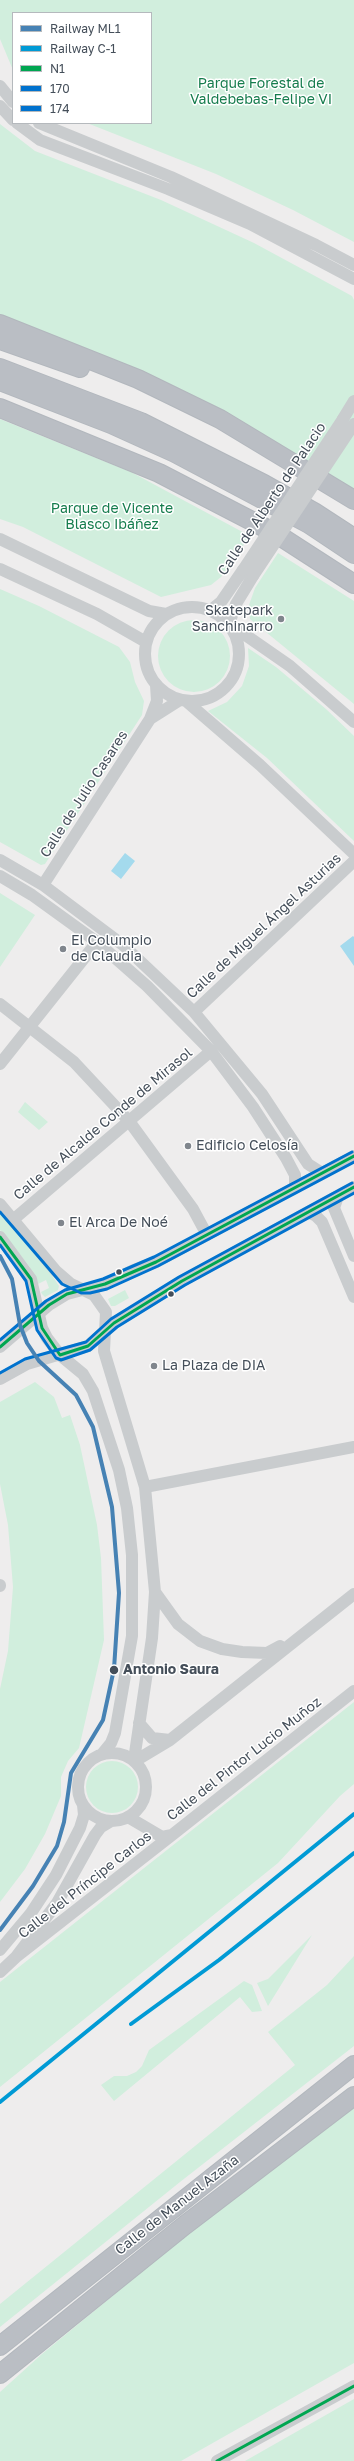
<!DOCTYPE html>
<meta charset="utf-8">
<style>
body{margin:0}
#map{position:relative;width:354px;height:2461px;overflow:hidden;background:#eeeded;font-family:"Golos Text",sans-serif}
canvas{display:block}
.legend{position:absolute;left:12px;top:12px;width:140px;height:112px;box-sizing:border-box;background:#fff;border:1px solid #b5b9bd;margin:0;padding:5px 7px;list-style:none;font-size:12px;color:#454f5a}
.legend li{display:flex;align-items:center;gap:8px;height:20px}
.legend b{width:20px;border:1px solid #b5b9bd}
</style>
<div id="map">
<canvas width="354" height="2461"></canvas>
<ul class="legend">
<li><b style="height:5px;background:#4682b4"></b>Railway ML1</li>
<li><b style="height:5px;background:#009ad5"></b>Railway C-1</li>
<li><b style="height:5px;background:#00a651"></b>N1</li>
<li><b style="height:5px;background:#0072ce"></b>170</li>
<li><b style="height:5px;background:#0072ce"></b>174</li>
</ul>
</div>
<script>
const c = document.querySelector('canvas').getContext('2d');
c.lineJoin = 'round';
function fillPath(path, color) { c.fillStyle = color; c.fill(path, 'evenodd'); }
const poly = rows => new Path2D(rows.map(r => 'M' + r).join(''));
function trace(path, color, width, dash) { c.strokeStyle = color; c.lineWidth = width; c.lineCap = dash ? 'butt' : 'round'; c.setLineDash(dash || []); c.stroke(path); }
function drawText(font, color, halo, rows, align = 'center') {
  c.font = font + ' "Golos Text",sans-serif'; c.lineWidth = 3; c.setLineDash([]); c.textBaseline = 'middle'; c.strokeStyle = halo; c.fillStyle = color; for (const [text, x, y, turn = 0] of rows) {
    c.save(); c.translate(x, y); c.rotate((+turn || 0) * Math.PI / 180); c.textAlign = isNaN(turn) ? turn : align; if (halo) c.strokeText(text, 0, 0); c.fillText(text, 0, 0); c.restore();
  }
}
fillPath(poly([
 [0,0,354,0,354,242,293,210,216,174,87,123,151,123,151,13,13,13,13,70,0,39],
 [0,124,35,151,161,200,254,243,352,296,354,300,354,490,0,317],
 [0,419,131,472,250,536,221,577,211,585,161,597,23,527,0,519],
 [278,553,354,601,354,704,250,619,249,605,255,588],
 [0,589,39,606,119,647,130,662,135,682,144,701,142,715,45,864,41,865,0,842],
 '158 656a36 36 0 1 1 72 0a36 36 0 1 1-72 0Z',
 [248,648,276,667,326,709,354,736,354,841,267,758,208,711,227,702,242,686,249,666],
 [0,893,35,915,0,967],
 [25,1102,48,1122,39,1130,18,1112],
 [0,1211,43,1262,59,1286,58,1290,45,1297,42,1294,41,1292,49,1288,46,1280,38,1284,29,1266,0,1230],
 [125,1290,129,1298,115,1306,111,1306,108,1299],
 [35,1382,54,1397,62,1418,70,1415,80,1445,97,1525,101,1558,104,1640,79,1748,68,1761,61,1777,61,1796,45,1834,25,1869,0,1902,0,1689,8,1651,13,1587,8,1525,0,1484,0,1402],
 [354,1702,354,1784,340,1796,278,1863,0,2087,0,1982],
 '86 1787a26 26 0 1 1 52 0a26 26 0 1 1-52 0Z',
 [312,1935,268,2006,257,1983,268,1979],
 [354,1956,354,2046,180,2182,0,2327,0,2304,295,2065,268,2032,327,1985],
 [244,1981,252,1985,262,2011,252,2012,240,1997,114,2101,101,2085,114,2076,127,2076,136,2072,142,2066,149,2050],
 [354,2105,354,2363,181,2461,0,2461,0,2392,42,2354,162,2255],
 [354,2399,354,2461,245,2461]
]), '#d1eedd');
fillPath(poly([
 [125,853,135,861,121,879,111,871],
 [353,936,354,937,354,966,340,946]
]), '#a4daed');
const highway = poly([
 [0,324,138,379,220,419,354,500],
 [0,340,80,368],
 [0,368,141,422,264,484,314,512,354,538],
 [0,381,111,424,175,453,309,524,354,554],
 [0,408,159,473,275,533,354,584],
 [0,2346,354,2065],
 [0,2374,185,2225,354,2096]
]);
trace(highway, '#b2b7bd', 20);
trace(poly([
 [0,86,13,102],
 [0,106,13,120],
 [17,123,40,140,168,189,250,224,354,279],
 [39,123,171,177,316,245,354,265],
 [343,419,354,401],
 [0,539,149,611,166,614],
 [0,569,97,614,146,642],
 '145 654a47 47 0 1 1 94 0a47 47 0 1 1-94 0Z',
 [211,610,221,602,243,570],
 [229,624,236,604,253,576],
 [231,625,290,666,354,722],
 [186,701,260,765,354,854],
 [150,719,180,700],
 [0,860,43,885,123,945,194,1012,262,1094,308,1164,322,1173],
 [0,876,32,895,97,942,147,986,211,1051,253,1107,286,1158,295,1175,295,1188],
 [43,885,150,719,157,701,156,685],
 [0,1004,74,1062,129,1121,193,1209,207,1235],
 [194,1012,354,861],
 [0,1064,97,942],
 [338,1196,334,1208,354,1256],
 [0,1204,56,1271,71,1284,94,1295,106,1312,104,1351,145,1487,155,1592,152,1638,134,1760],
 [308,1212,316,1216,322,1222,354,1297],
 [14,1219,211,1051],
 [0,1237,31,1279,42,1328,47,1338,60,1355,83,1374,93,1391,119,1470,127,1508,132,1555,132,1636,115,1733,111,1743,102,1754],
 [0,1347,49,1305,67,1294,105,1284,134,1270,156,1262,354,1156],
 [0,1379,27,1364,88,1346,114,1323,182,1281,354,1187],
 [145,1487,354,1447],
 [0,1585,0,1586],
 [155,1592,178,1624,200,1641,222,1649,242,1652,267,1653,280,1646],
 [139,1723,152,1738,170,1740],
 '78 1787a34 34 0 1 1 68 0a34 34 0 1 1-68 0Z',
 [135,1761,170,1740,354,1594],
 [128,1817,162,1837,172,1835,354,1691],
 [0,1950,31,1913,56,1875,80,1828,84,1815,83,1805],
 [16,1957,172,1835],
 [0,1972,16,1957,57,1903,95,1835,101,1827,111,1821],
 [217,2461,354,2386]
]), '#c9ccce', 12);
trace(highway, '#babec4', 18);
trace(poly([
 [243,570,343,419],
 [253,576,354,424]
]), '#c9ccce', 12);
trace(poly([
 [0,1237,31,1279,42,1328,60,1355,88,1346,114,1323,182,1281,354,1187],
 [0,1347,49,1305,67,1294,105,1284,156,1262,354,1156],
 [217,2461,354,2386]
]), '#00a651', 3);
trace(poly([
 [0,1212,62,1284,81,1293,90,1293,107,1289,158,1266,354,1162],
 [0,1245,26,1281,37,1330,56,1358,61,1360,90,1350,117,1327,185,1285,354,1193]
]), '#0072ce', 3);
trace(poly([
 [0,1340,46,1301,65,1290,103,1279,154,1257,352,1152],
 [0,1373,25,1359,86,1342,111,1319,179,1277,352,1183]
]), '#0072ce', 3);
trace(poly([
 [0,1256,12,1279,20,1325,27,1343,39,1361,76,1395,93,1427,112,1507,119,1593,114,1669,103,1720,71,1773,64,1822,57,1846,33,1886,0,1930]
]), '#4682b4', 4);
trace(poly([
 [131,2024,219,1960,354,1853],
 [0,2102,354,1814]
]), '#009ad5', 4);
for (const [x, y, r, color] of [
 [281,619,4,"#80868d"],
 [63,949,4,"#80868d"],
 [188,1146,4,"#80868d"],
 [61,1223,4,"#80868d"],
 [119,1272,3.5,"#454f5a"],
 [171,1294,3.5,"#454f5a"],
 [154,1366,4,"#80868d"],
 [114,1670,5,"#454f5a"]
]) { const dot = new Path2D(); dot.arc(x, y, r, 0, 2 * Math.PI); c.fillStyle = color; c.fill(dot); trace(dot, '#fff', 1.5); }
drawText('14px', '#157c4d', '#fff', [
 ["Parque Forestal de",261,84],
 ["Valdebebas-Felipe VI",261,100],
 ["Parque de Vicente",112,509],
 ["Blasco Ibáñez",112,525]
]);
drawText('14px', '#454f5a', '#fff', [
 ["Calle de Alberto de Palacio",272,499,-56],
 ["Calle de Julio Casares",84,794,-57],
 ["Calle de Miguel Ángel Asturias",264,926,-43],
 ["Calle de Alcalde Conde de Mirasol",103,1124,-40],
 ["Calle del Pintor Lucio Muñoz",244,1759,-38],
 ["Calle del Príncipe Carlos",85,1885,-38],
 ["Calle de Manuel Azaña",177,2205,-38]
]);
drawText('14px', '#454f5a', '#fff', [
 ["Skatepark",273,611,"right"],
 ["Sanchinarro",273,627,"right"],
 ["El Columpio",71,941],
 ["de Claudia",71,957],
 ["Edificio Celosía",196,1146],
 ["El Arca De Noé",69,1223],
 ["La Plaza de DIA",162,1366]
], 'left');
drawText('bold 14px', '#454f5a', '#fff', [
 ["Antonio Saura",123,1670]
], 'left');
</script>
